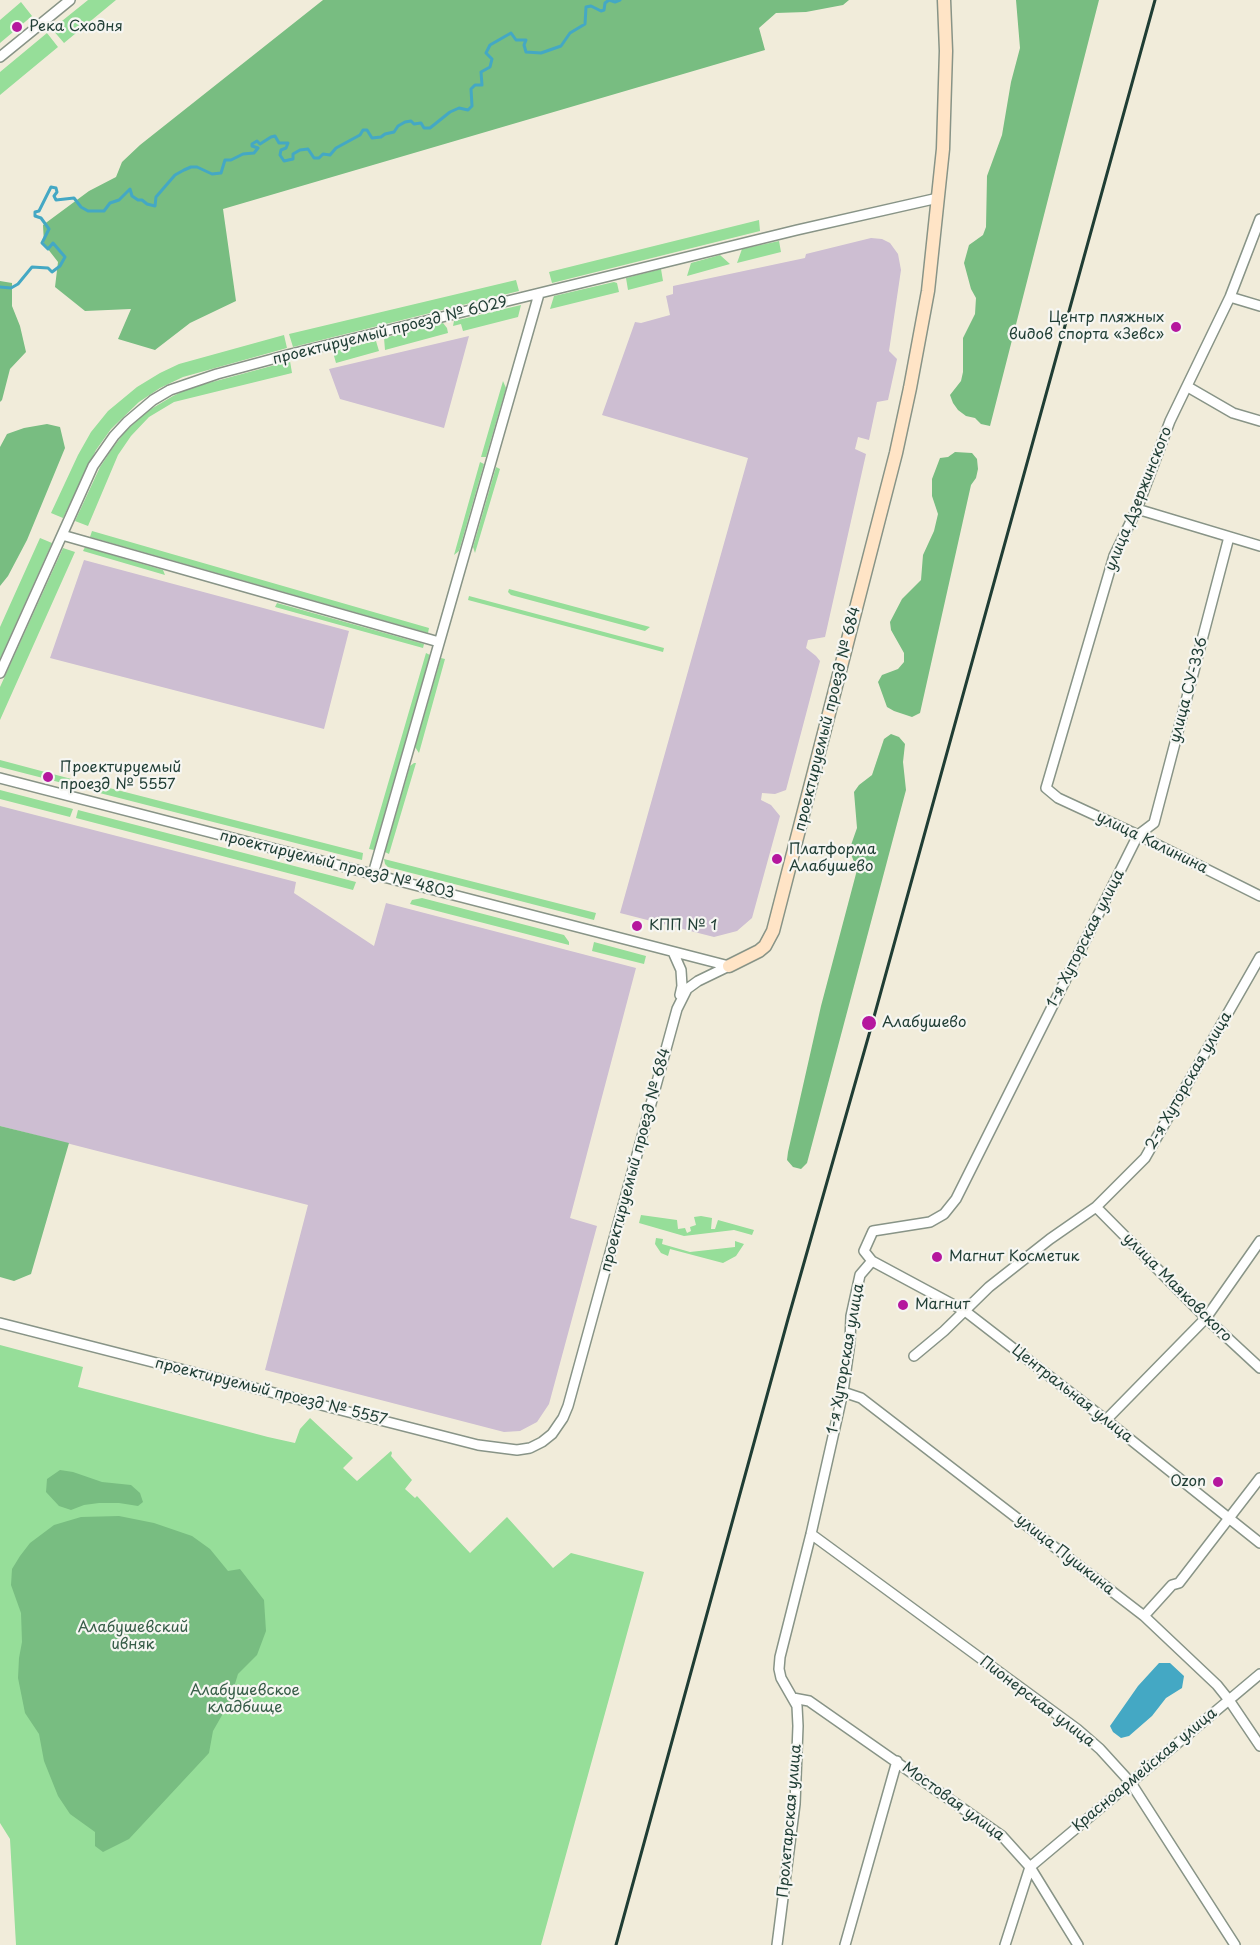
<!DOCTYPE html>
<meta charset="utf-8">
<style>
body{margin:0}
canvas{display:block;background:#f1ecda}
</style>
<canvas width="1260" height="1945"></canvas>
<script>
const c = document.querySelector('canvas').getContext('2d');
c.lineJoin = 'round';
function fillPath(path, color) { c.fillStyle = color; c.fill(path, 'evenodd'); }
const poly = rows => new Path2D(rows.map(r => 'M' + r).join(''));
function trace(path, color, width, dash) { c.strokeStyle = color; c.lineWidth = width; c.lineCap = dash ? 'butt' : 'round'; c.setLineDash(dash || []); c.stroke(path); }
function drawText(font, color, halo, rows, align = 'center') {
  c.font = font + ' "Playpen Sans",sans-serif'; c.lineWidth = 4.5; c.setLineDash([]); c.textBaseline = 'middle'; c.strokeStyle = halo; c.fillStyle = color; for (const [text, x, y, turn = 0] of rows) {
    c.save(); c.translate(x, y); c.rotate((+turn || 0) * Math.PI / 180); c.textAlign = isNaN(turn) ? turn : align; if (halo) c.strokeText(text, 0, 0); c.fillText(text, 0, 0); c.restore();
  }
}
fillPath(poly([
 [871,238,882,239,890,243,898,254,901,270,889,351,897,359,888,400,877,402,869,440,858,437,855,449,866,454,825,637,808,640,806,648,816,656,820,661,786,790,775,794,762,793,761,800,771,805,780,816,752,918,737,931,714,937,620,913,748,458,602,415,635,322,641,323,670,315,666,296,673,294,673,286,805,258,806,254],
 [469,336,444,428,340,399,329,369],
 [84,560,349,631,324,729,50,658],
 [0,806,296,882,294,893,374,946,386,903,636,968,570,1218,597,1226,549,1404,537,1422,520,1431,504,1432,265,1370,308,1205,0,1126]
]), '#cdbed2');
fillPath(poly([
 [88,0,116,0,64,43,52,29],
 [21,2,32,16,0,43,0,20],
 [47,33,58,47,0,95,0,72],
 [759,220,760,231,552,283,549,272],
 [779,241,781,252,737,263,742,249],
 [720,255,730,264,687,276,691,263],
 [661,269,663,281,628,290,626,278],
 [516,280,519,291,293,347,289,334],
 [614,282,617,283,619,292,550,309,554,296],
 [521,305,518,317,463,331,461,324,453,326,454,321],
 [443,323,447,328,448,333,385,350,384,338],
 [284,335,287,348,183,377,160,388,139,402,111,429,96,450,63,518,51,513,78,455,91,432,108,411,137,387,160,373,179,364],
 [376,341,379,351,336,363,334,356,337,350],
 [290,361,292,373,174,402,149,417,131,436,118,455,88,526,75,521,100,467,112,449,124,433,146,412,173,396,190,388],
 [503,381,506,388,486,457,481,457],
 [480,462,484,464,459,551,454,555],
 [496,467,500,469,475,553,473,547],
 [92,531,429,628,428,633,90,537],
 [40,538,52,543,0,659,0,627],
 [85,547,163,570,165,575,83,551],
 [63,548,75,552,0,720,0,687],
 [509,589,650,627,645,631,511,595,508,592],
 [469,596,664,648,663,652,468,600],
 [277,603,424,644,423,648,275,607],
 [426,653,430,655,374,850,369,849],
 [441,658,445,659,419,753,415,747],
 [0,760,79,781,78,787,0,767],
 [414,763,416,763,389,854,385,852,410,766],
 [86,782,363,853,362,860,84,789],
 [0,790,73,809,70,817,0,799],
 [78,810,356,882,353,890,76,818],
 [384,859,596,913,594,920,388,867,385,864],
 [422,898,564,935,569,942,569,945,410,904,412,900],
 [594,942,646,956,644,964,592,951],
 [641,1215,677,1220,678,1229,685,1228,687,1233,691,1231,690,1227,696,1225,694,1217,701,1216,712,1218,711,1229,715,1229,718,1220,754,1230,752,1235,734,1230,684,1236,639,1223],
 [656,1238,663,1239,662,1244,690,1252,735,1247,735,1241,744,1244,736,1256,723,1263,670,1249,668,1256,661,1253,655,1244],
 [0,1345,83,1367,78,1387,268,1437,295,1443,300,1429,310,1418,353,1458,343,1468,357,1481,391,1451,392,1453,391,1456,412,1480,405,1489,415,1498,417,1496,470,1553,507,1517,553,1568,571,1553,644,1572,541,1945,16,1945,10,1839,0,1823]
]), '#96de99');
fillPath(poly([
 [323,0,849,0,843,5,806,12,776,13,759,28,765,50,223,209,236,301,190,323,155,350,118,339,131,309,85,311,55,287,58,262,44,244,43,225,89,191,116,177,122,162,140,145],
 [1016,0,1099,0,990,426,981,424,975,418,966,416,958,410,953,403,950,395,961,381,963,372,963,338,975,314,976,298,971,289,964,263,969,245,983,235,986,227,987,176,1002,135,1011,82,1020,48],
 [0,281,12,283,12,306,20,326,26,352,10,369,2,400,0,402],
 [47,424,60,427,65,448,27,540,8,576,0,586,0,447,7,434,24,428],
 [955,452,972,453,977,459,978,469,976,478,971,485,920,713,912,717,894,711,887,707,878,682,882,675,898,669,904,662,904,653,891,630,890,622,902,599,921,580,923,555,934,531,938,514,932,496,932,479,940,458,948,457],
 [891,734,899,737,905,744,903,762,906,790,807,1163,801,1169,793,1167,787,1160,788,1152,821,1006,857,870,851,854,851,845,857,828,854,792,859,785,872,775,884,739],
 [0,1126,69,1143,31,1274,14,1281,0,1277],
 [60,1470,73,1472,102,1482,131,1485,140,1493,143,1502,138,1506,119,1503,99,1503,84,1505,71,1510,59,1506,46,1492,47,1479],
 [119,1516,154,1523,192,1536,210,1549,228,1571,240,1569,264,1600,266,1631,257,1655,238,1674,229,1703,213,1731,209,1753,129,1839,103,1852,95,1846,95,1832,70,1814,58,1796,44,1761,39,1734,25,1713,18,1678,19,1658,22,1642,21,1613,11,1585,12,1569,20,1556,30,1543,54,1525,81,1517]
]), '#78bd81');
fillPath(poly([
 [1159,1663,1170,1663,1184,1676,1182,1688,1166,1698,1152,1716,1129,1736,1121,1738,1113,1732,1110,1726,1138,1686]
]), '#44a8c4');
trace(poly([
 [0,287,11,288,18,284,32,267,48,268,52,272,60,266,65,257,53,243,48,249,42,243,49,229,41,218,35,216,35,212,39,211,51,187,56,188,57,192,54,196,56,200,74,198,81,207,88,211,104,211,110,203,119,200,130,189,132,196,138,200,142,200,147,204,155,206,156,197,175,175,184,170,191,167,197,167,212,174,221,173,225,160,231,160,243,154,254,153,258,148,252,146,252,144,257,141,260,144,271,137,275,136,279,143,288,143,286,148,281,150,280,155,284,161,293,159,293,154,300,150,308,149,314,158,319,158,323,154,330,155,336,148,360,135,363,130,367,130,372,138,381,137,385,134,394,132,398,126,405,122,411,121,414,124,421,123,424,128,430,128,450,112,459,108,468,110,472,106,471,89,475,85,482,85,481,72,490,67,492,59,486,53,490,45,511,33,516,40,526,40,524,45,526,52,541,53,561,46,570,33,585,24,586,7,591,6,601,11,604,10,605,3,609,0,615,2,620,0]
]), '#44a8c4', 3);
const street = poly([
 [0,57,70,0],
 [1260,219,1230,297,1170,421,1137,509,1114,556,1046,788,1058,798,1138,835,1260,896],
 [1230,297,1260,306],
 [1188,387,1233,413,1260,421],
 [1137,509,1260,546],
 [62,535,439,642],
 [1229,537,1154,823,1138,835,956,1199,944,1214,930,1222,873,1231,864,1251,872,1261,965,1311,1106,1420,1260,1543],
 [0,673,93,466,114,436,127,422,153,400,170,390,217,374,291,354,797,230,938,198],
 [0,778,729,966],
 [373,874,539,294],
 [673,952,681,970,682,986,680,995],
 [1096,1207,1206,1318,1260,1368],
 [0,1323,478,1445,517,1450,530,1448,542,1442,552,1434,563,1418,568,1406,677,1009,687,989,698,981,729,966],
 [914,1356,944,1331,989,1287,1050,1239,1096,1207,1145,1158,1260,957],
 [843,1392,861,1398,1144,1616,1217,1685,1229,1700,1260,1746],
 [1106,1420,1206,1318,1260,1241],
 [811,1534,1077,1729,1100,1749,1131,1783,1235,1945],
 [1144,1616,1172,1585,1179,1583,1260,1478],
 [793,1698,809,1701,1002,1836,1030,1867,1078,1945],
 [777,1945,795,1804,798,1726,797,1706,781,1678,779,1669,780,1657,811,1534,843,1392,850,1342,851,1316,860,1275,872,1261],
 [845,1945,897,1761],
 [1005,1945,1030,1867,1260,1674]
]);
const secondary = poly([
 [729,966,759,951,765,946,773,931,896,453,910,388,928,291,943,149,946,51,944,0]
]);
trace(street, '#889487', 12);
trace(secondary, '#889487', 15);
trace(street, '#fff', 9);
trace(secondary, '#ffe4c6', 12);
trace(poly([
 [616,1945,788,1319,872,1024,1155,0]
]), '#1f3d34', 3);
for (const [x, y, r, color] of [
 [17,27,6,"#b5179e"],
 [1176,327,6,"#b5179e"],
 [48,777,6,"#b5179e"],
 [777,859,6,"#b5179e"],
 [637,926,6,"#b5179e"],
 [869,1023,8,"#b5179e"],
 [937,1257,6,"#b5179e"],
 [903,1305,6,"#b5179e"],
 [1218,1482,6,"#b5179e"]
]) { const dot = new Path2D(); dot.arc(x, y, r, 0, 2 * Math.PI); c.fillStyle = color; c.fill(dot); trace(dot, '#f6f6f2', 2); }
drawText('15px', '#1f3d34', '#f6f6f2', [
 ["Река Сходня",29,27],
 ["Центр пляжных",1164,318,"right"],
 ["видов спорта «Зевс»",1164,335,"right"],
 ["Проектируемый",60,768],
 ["проезд № 5557",60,785],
 ["Платформа",789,850],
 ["Алабушево",789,867],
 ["КПП № 1",649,926],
 ["Алабушево",882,1023],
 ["Магнит Косметик",949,1257],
 ["Магнит",915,1305],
 ["Ozon",1206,1482,"right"]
], 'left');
drawText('15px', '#1f3d34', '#f6f6f2', [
 ["проектируемый проезд № 6029",390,331,-14],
 ["улица Дзержинского",1139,499,-68],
 ["улица СУ-336",1189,690,-75],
 ["проектируемый проезд № 684",828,719,-76],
 ["улица Калинина",1152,843,26],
 ["проектируемый проезд № 4803",337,865,14],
 ["1-я Хуторская улица",1086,939,-63],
 ["2-я Хуторская улица",1189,1081,-60],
 ["проектируемый проезд № 684",636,1160,-75],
 ["улица Маяковского",1177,1288,45],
 ["1-я Хуторская улица",846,1359,-80],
 ["проектируемый проезд № 5557",271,1392,14],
 ["Центральная улица",1072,1394,38],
 ["улица Пушкина",1065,1555,38],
 ["Пионерская улица",1037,1702,37],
 ["Красноармейская улица",1145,1770,-40],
 ["Мостовая улица",953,1802,36],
 ["Пролетарская улица",790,1821,-85]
]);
drawText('15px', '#375d48', '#f6f6f2', [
 ["Алабушевский",133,1628],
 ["ивняк",133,1645],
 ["Алабушевское",245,1691],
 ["кладбище",245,1708]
]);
</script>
